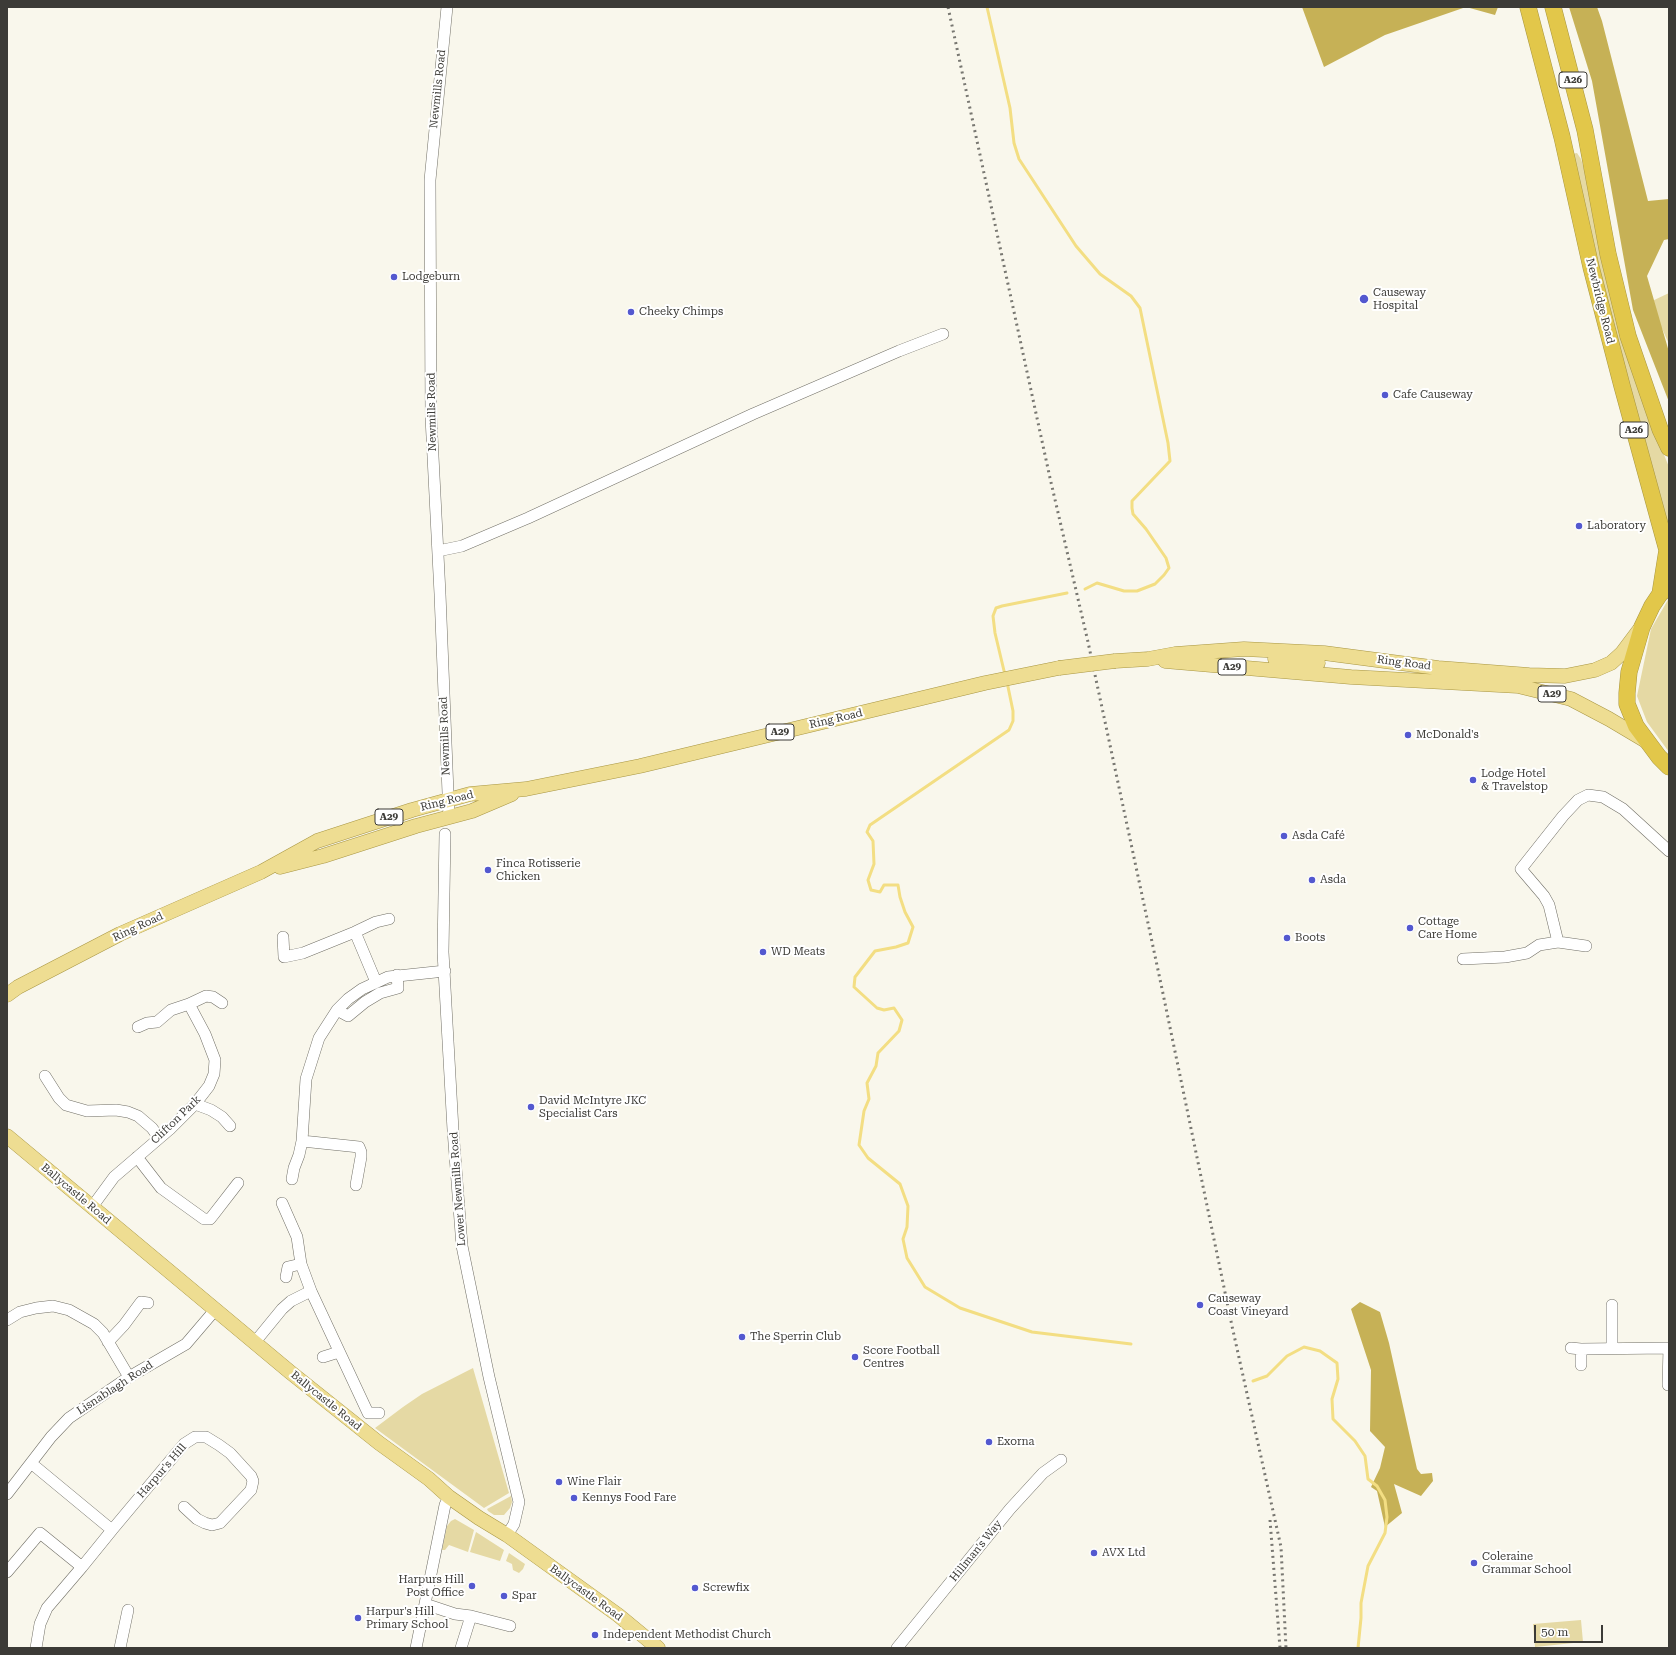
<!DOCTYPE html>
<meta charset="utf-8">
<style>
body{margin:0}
#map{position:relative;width:1676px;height:1655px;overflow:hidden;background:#f9f7ec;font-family:"Roboto Serif",serif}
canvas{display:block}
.frame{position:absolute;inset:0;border:8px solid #3c3b37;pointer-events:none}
.scale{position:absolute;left:1534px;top:1625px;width:69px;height:18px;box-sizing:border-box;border:2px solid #3c3b37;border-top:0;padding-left:5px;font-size:12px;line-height:14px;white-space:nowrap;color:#3c3b37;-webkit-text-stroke:3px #fff;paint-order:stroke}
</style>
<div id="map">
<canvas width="1676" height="1655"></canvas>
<div class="frame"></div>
<div class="scale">50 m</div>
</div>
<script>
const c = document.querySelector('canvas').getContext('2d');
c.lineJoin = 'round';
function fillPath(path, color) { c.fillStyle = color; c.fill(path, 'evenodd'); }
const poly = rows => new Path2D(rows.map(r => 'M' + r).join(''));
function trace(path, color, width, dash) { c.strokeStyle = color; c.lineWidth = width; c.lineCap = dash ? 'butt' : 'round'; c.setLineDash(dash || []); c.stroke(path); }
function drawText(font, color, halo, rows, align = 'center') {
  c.font = font + ' "Roboto Serif",serif'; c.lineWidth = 4; c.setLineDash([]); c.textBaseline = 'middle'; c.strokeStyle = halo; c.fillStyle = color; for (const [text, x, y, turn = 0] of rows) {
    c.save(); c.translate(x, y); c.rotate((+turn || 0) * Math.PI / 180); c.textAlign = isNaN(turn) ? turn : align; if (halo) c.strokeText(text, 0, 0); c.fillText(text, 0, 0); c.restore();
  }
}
fillPath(poly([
 [1577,153,1581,159,1585,172,1643,403,1669,467,1669,535,1648,468,1571,154],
 [1669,293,1669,344,1650,302],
 [1669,598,1669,752,1647,722,1637,696,1651,629],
 [473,1368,509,1493,484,1508,375,1428,403,1407,422,1394],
 [511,1496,512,1502,510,1508,504,1515,494,1515,488,1511,487,1509],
 [455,1519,474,1530,468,1552,449,1545,445,1550,442,1550,447,1526,451,1521],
 [476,1532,504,1550,500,1561,470,1552],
 [509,1553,525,1564,523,1569,519,1573,513,1570,512,1564,506,1561],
 [1581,1620,1583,1642,1535,1647,1533,1624]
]), '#e5d9a4');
fillPath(poly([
 [1302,7,1498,7,1495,15,1466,7,1385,35,1324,67],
 [1569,7,1597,7,1602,21,1648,201,1669,199,1669,239,1664,240,1647,276,1669,352,1669,402,1633,310,1592,81],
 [1360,1302,1380,1312,1389,1343,1417,1469,1421,1474,1432,1473,1433,1481,1421,1496,1394,1484,1402,1513,1385,1527,1377,1491,1371,1487,1380,1468,1385,1447,1370,1431,1371,1370,1351,1309]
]), '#c6b156');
trace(poly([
 [987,7,1010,108,1014,143,1019,159,1076,246,1100,274,1131,296,1140,308,1168,443,1170,461,1132,501,1132,508,1133,514,1146,529,1166,558,1169,568,1164,575,1155,584,1137,591,1124,591,1097,583,1085,589],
 [1005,675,995,633,993,616,996,608,1002,606,1067,593],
 [1007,682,1013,711,1013,721,1009,730,870,825,867,832,873,841,874,864,868,880,871,890,880,892,884,885,898,885,900,897,905,912,913,927,908,943,896,947,875,951,855,977,854,987,877,1008,884,1010,894,1008,902,1020,899,1031,878,1053,876,1066,867,1083,869,1099,864,1111,859,1145,868,1158,900,1184,908,1206,907,1227,903,1239,907,1258,925,1287,960,1308,1032,1332,1131,1344],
 [1253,1381,1267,1376,1287,1356,1304,1347,1320,1351,1337,1363,1338,1379,1332,1399,1333,1419,1355,1441,1365,1456,1368,1479,1377,1486,1385,1500,1387,1517,1385,1533,1368,1566,1361,1603,1361,1618,1358,1648]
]), '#f3de83', 3);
const minor = poly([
 [447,7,430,180,431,417,440,594,449,818],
 [438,551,462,546,528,518,753,414,899,351,943,334],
 [445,834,443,952,453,1130,462,1246,489,1377,519,1502,514,1524,507,1535],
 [355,932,376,922,389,919],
 [283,937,284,957,303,953,355,932,376,982],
 [1558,942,1549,905,1544,896,1521,869,1563,816,1578,800,1588,795,1603,797,1623,809,1669,851],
 [1463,959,1505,957,1527,953,1539,945,1558,942,1586,946],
 [189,1004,206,996,213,997,222,1003],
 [337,1010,348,1016,365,1002,380,993,398,988,397,975],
 [45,1076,59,1098,66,1105,87,1111,116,1110,128,1112,138,1116,152,1128,159,1138],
 [195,1104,211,1110,222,1117,230,1126],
 [302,1141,359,1147,361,1152,361,1157,356,1185],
 [137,1157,161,1188,204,1219,210,1219,214,1214,238,1183],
 [292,1179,294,1168,299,1155,302,1141,306,1079,319,1038,337,1010,348,999,362,989,388,977,445,971],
 [282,1203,297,1237,301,1264,311,1291],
 [92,1207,114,1177,170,1129,195,1104,209,1086,214,1074,215,1060,205,1034,189,1004,171,1010,157,1022,147,1023,138,1027],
 [286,1277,288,1267,301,1264],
 [1612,1305,1612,1348],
 [7,1320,20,1312,36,1308,53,1306,69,1310,94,1324,103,1333,129,1377],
 [108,1342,124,1325,141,1302,148,1303],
 [255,1342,282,1309,291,1301,311,1291,368,1413,379,1413],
 [1571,1348,1581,1349,1669,1348],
 [323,1357,339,1352],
 [1581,1365,1581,1349],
 [1668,1385,1669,1348],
 [7,1494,51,1437,69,1418,129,1377,186,1344,215,1310],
 [112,1530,184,1444,195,1437,206,1437,219,1445,230,1453,251,1476,253,1481,251,1490,220,1523,212,1525,205,1523,197,1519,184,1507],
 [7,1572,40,1533,82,1567,112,1530,31,1463],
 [425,1604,455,1614,471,1616,510,1626],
 [36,1648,40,1624,47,1608,82,1567],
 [120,1648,128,1610],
 [416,1648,445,1505,449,1497],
 [461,1648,471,1616],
 [897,1648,1010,1509,1043,1473,1061,1460]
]);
const major = poly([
 [1275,659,1318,663],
 [1115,661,1148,659,1175,654,1244,649,1324,653,1438,668,1529,675,1565,676,1595,670,1611,663,1622,653,1640,629],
 [1165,661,1351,677,1518,686,1571,699,1609,719,1646,741],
 [280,867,323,856,416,826,472,811,512,794],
 [7,995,18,987,120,934,261,872,317,841,412,810,470,794,526,789,640,766,985,683,1059,668],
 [7,1136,290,1372,379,1443,429,1479,449,1497,479,1518,507,1535,618,1615,658,1648]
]);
const highway = poly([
 [1528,7,1562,137,1591,267,1622,386,1667,550,1660,594],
 [1553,7,1585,130,1608,254,1628,336,1660,429,1669,448],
 [1668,587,1660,594,1652,606,1642,627,1629,672,1627,693,1627,704,1636,726,1659,757,1669,767]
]);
trace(minor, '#716f66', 12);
trace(major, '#a89643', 15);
trace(highway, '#a89643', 17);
trace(minor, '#fff', 11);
trace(major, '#eedd92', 14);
trace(highway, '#e2c74a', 16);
trace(poly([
 [948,7,1050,478,1088,642,1161,984,1232,1326,1281,1547,1286,1648],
 [1270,1520,1280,1648]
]), '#787771', 3, [2, 4]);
const majorBridge = poly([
 [1059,668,1115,661]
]);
trace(majorBridge, '#a89643', 15, []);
trace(majorBridge, '#eedd92', 14);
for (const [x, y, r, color] of [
 [394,277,4,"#5358cf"],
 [1364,299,5,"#5358cf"],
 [631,312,4,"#5358cf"],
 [1385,395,4,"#5358cf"],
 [1579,526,4,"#5358cf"],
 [1408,735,4,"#5358cf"],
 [1473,780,4,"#5358cf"],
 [1284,836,4,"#5358cf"],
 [488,870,4,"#5358cf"],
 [1312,880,4,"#5358cf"],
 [1410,928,4,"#5358cf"],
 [1287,938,4,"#5358cf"],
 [763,952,4,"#5358cf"],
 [531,1107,4,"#5358cf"],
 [1200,1305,4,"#5358cf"],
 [742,1337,4,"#5358cf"],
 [855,1357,4,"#5358cf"],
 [989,1442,4,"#5358cf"],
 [559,1482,4,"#5358cf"],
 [574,1498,4,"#5358cf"],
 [1094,1553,4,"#5358cf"],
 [1474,1563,4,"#5358cf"],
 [472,1586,4,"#5358cf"],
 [695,1588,4,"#5358cf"],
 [504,1596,4,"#5358cf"],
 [358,1618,4,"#5358cf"],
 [595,1635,4,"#5358cf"]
]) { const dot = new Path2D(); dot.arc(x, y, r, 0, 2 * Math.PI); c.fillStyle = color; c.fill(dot); trace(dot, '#fff', 1.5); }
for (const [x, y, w] of [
 [1573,80,28],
 [1634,430,28],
 [1232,667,28],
 [1552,694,28],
 [780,732,28],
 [389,817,28]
]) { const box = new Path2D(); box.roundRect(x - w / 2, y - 8, w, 16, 3); c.fillStyle = '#fff'; c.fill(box); trace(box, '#3c3b37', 1); }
drawText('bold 10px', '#3c3b37', null, [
 ["A26",1573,80],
 ["A26",1634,430],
 ["A29",1232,667],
 ["A29",1552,694],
 ["A29",780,732],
 ["A29",389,817]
]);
drawText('11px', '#3c3b37', '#fff', [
 ["Newmills Road",438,89,-84],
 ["Newbridge Road",1600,301,76],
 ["Newmills Road",432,412,-91],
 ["Ring Road",1404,663,7],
 ["Ring Road",836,719,-13],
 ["Newmills Road",445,736,-92],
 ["Ring Road",447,801,-14],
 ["Ring Road",138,927,-25],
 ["Clifton Park",176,1120,-44],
 ["Lower Newmills Road",458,1189,-94],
 ["Ballycastle Road",76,1194,40],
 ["Lisnablagh Road",115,1388,-33],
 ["Ballycastle Road",326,1401,39],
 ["Harpur's Hill",162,1471,-49],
 ["Hillman's Way",976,1551,-51],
 ["Ballycastle Road",586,1593,36]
]);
drawText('11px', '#3c3b37', '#fff', [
 ["Lodgeburn",402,277],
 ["Causeway",1373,293],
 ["Hospital",1373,306],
 ["Cheeky Chimps",639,312],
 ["Cafe Causeway",1393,395],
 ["Laboratory",1587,526],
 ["McDonald's",1416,735],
 ["Lodge Hotel",1481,774],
 ["& Travelstop",1481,787],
 ["Asda Café",1292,836],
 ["Finca Rotisserie",496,864],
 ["Chicken",496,877],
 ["Asda",1320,880],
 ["Cottage",1418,922],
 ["Care Home",1418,935],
 ["Boots",1295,938],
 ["WD Meats",771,952],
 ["David McIntyre JKC",539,1101],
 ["Specialist Cars",539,1114],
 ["Causeway",1208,1299],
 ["Coast Vineyard",1208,1312],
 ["The Sperrin Club",750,1337],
 ["Score Football",863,1351],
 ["Centres",863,1364],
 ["Exorna",997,1442],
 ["Wine Flair",567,1482],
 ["Kennys Food Fare",582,1498],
 ["AVX Ltd",1102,1553],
 ["Coleraine",1482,1557],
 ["Grammar School",1482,1570],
 ["Harpurs Hill",464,1580,"right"],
 ["Post Office",464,1593,"right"],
 ["Screwfix",703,1588],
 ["Spar",512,1596],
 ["Harpur's Hill",366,1612],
 ["Primary School",366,1625],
 ["Independent Methodist Church",603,1635]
], 'left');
</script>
